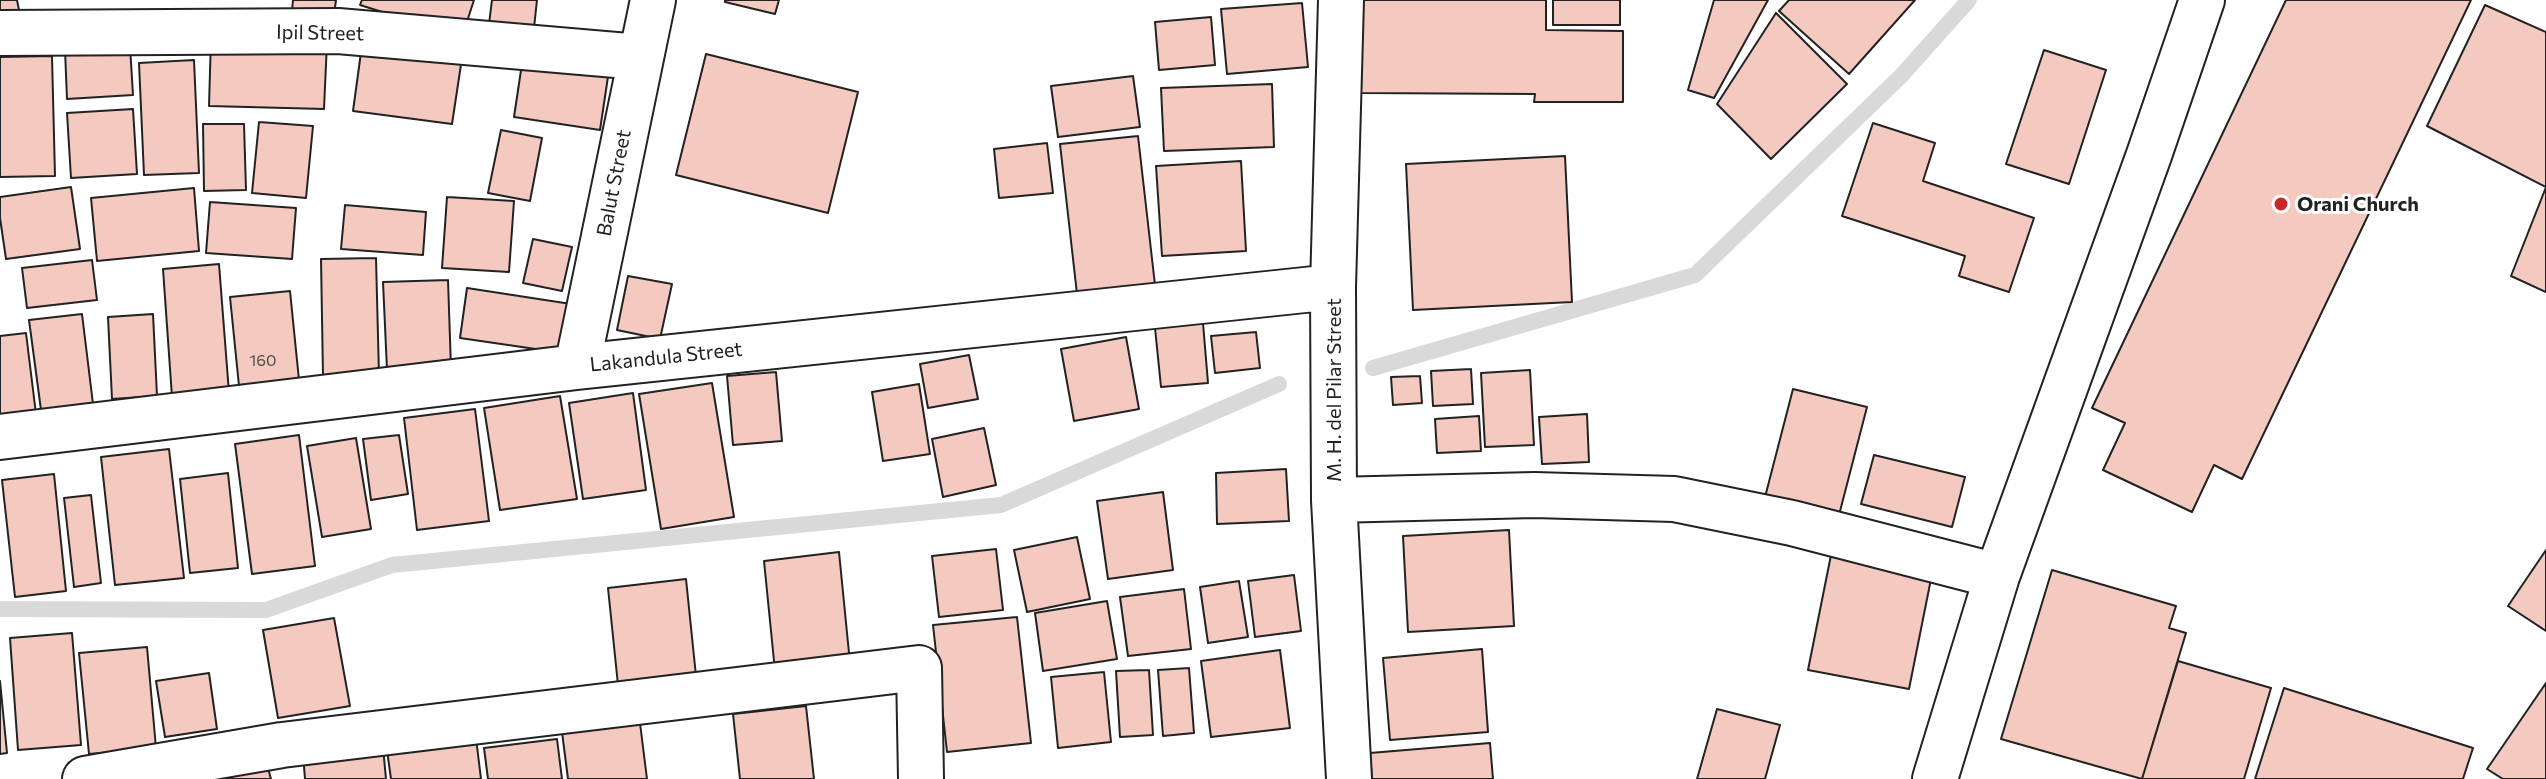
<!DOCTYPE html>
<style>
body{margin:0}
canvas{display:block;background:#fff}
</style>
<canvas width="2546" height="779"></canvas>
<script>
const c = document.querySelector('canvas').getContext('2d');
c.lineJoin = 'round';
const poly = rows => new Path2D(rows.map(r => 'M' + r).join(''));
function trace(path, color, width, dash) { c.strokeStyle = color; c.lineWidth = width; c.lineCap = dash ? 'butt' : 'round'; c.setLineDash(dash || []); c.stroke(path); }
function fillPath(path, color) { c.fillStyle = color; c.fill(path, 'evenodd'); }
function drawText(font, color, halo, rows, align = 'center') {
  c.font = font + ' Commissioner,sans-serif'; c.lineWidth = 6; c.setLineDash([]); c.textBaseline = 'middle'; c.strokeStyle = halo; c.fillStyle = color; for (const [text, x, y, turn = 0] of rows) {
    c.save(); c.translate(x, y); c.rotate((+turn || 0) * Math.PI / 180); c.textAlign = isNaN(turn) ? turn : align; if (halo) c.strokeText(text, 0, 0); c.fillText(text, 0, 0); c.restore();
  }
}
trace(poly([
 [1373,368,1695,275,1901,76,1969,0],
 [0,609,266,610,392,565,1001,505,1279,384]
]), '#d9d9d9', 16);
const building = poly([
 [0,0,17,0,19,10,0,12,0,0],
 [293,0,336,0,334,15,292,11,293,0],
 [362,0,474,0,462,37,360,5,362,0],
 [492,0,537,0,533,37,488,32,492,0],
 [725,0,779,0,775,14,725,2,725,0],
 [1362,0,1546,0,1546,30,1623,31,1623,102,1534,102,1535,94,1361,93,1362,0],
 [1553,0,1620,0,1620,25,1553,25,1553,0],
 [1714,0,1768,0,1714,98,1688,90,1714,0],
 [1789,0,1915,0,1849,74,1779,11,1789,0],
 [2286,0,2471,0,2242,479,2214,465,2192,512,2103,470,2125,423,2092,408,2286,0],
 [1302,3,1308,67,1227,74,1221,9,1302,3],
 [2485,5,2546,32,2546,292,2511,276,2546,187,2427,126,2485,5],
 [1776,13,1847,84,1771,159,1717,104,1776,13],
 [1211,17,1215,65,1159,70,1155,22,1211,17],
 [211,37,327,42,324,109,209,106,211,37],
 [362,45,462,58,452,124,353,111,362,45],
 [130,46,133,95,67,99,65,50,130,46],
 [2044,50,2106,70,2069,184,2006,164,2044,50],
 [706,54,858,92,828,213,676,175,706,54],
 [52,56,55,176,0,177,0,57,52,56],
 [523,57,609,70,600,130,514,117,523,57],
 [194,60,199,173,144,175,139,63,194,60],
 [1133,76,1140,127,1058,137,1051,86,1133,76],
 [1272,84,1274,147,1164,151,1161,88,1272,84],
 [133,109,137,174,71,178,67,113,133,109],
 [259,122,313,126,306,198,252,193,259,122],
 [1873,123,1935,143,1923,181,2034,218,2009,292,1959,276,1965,256,1842,216,1873,123],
 [203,124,244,124,246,190,204,191,203,124],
 [501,130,542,138,530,201,488,193,501,130],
 [1138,136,1155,285,1077,294,1060,144,1138,136],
 [1047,143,1053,193,999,198,994,149,1047,143],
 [1565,156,1572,302,1413,310,1406,164,1565,156],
 [1241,161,1246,251,1162,256,1156,166,1241,161],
 [71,187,80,249,6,259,0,218,0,197,71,187],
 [194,188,199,251,97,261,91,198,194,188],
 [447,197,514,201,509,272,442,268,447,197],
 [210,202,296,208,292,259,206,253,210,202],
 [345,205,426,212,423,255,341,249,345,205],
 [533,239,572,247,562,291,523,283,533,239],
 [376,258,379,375,323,376,321,259,376,258],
 [92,260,97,300,27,308,22,268,92,260],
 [219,264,229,393,172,397,163,269,219,264],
 [628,276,672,284,660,339,617,330,628,276],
 [448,280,451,368,387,370,383,282,448,280],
 [467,288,571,304,563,353,460,338,467,288],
 [290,291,299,380,239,386,230,297,290,291],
 [82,314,93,404,41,410,29,320,82,314],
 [153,314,157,396,112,399,108,317,153,314],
 [1203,323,1208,383,1161,387,1155,328,1203,323],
 [1256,332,1260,368,1215,373,1211,336,1256,332],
 [26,333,36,414,0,418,0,336,26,333],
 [1126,337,1139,409,1074,421,1061,349,1126,337],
 [969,355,978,399,928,408,920,364,969,355],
 [1471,369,1473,404,1433,406,1431,371,1471,369],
 [1530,370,1534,445,1485,447,1481,373,1530,370],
 [776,372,782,441,733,445,727,376,776,372],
 [1420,376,1422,403,1393,405,1391,377,1420,376],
 [712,383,734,517,661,529,639,394,712,383],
 [919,384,930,454,883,461,872,392,919,384],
 [1793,389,1867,407,1838,519,1764,501,1793,389],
 [633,393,646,490,583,499,569,403,633,393],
 [560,396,577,499,500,510,484,408,560,396],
 [475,409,489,521,417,530,404,418,475,409],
 [1587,414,1589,462,1542,464,1539,417,1587,414],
 [1479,416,1481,451,1437,453,1435,419,1479,416],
 [984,428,996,485,943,497,932,439,984,428],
 [299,435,315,566,252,574,235,444,299,435],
 [399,435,408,494,371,500,363,439,399,435],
 [356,438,371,529,322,537,307,446,356,438],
 [169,449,184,578,115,585,101,457,169,449],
 [1874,455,1965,477,1952,527,1861,504,1874,455],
 [1286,469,1289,521,1217,524,1216,473,1286,469],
 [228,473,238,568,190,573,180,479,228,473],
 [54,474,66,591,15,597,2,480,54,474],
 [1163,492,1173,570,1108,579,1097,501,1163,492],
 [91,495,101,583,74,587,64,498,91,495],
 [1509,530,1514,626,1408,632,1403,536,1509,530],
 [1077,537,1090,599,1027,612,1014,550,1077,537],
 [996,549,1003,610,939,617,932,556,996,549],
 [2546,550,2546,631,2508,606,2546,550],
 [839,552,850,663,775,671,764,561,839,552],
 [1831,555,1932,574,1909,689,1808,670,1831,555],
 [2052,570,2176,606,2169,628,2186,633,2142,779,2001,739,2052,570],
 [1294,575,1301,631,1255,637,1248,581,1294,575],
 [686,579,696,676,618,685,608,588,686,579],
 [1239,581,1248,637,1208,643,1200,587,1239,581],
 [1184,589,1191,649,1128,656,1120,597,1184,589],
 [1107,601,1117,659,1043,671,1035,613,1107,601],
 [1017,617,1031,743,947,752,933,625,1017,617],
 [334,618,350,706,278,718,263,630,334,618],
 [72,633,81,745,18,750,10,638,72,633],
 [147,647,156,748,89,754,79,653,147,647],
 [1482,649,1488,732,1390,740,1383,658,1482,649],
 [1280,650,1290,728,1211,737,1201,661,1280,650],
 [2178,661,2271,688,2244,779,2142,779,2178,661],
 [1189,668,1194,733,1163,736,1158,670,1189,668],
 [1149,670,1153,735,1120,737,1116,671,1149,670],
 [1104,672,1111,742,1058,748,1051,677,1104,672],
 [209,673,217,729,165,737,156,681,209,673],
 [0,681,7,753,0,754,0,681],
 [2546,683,2546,779,2503,779,2487,769,2546,683],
 [2284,688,2473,748,2463,779,2255,779,2284,688],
 [806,706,814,779,740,779,733,714,806,706],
 [1717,709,1780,725,1765,779,1697,779,1717,709],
 [640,723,647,779,568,779,562,732,640,723],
 [476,738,481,779,391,779,387,750,476,738],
 [557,739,562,779,488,779,484,748,557,739],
 [1490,743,1493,779,1372,779,1370,753,1490,743],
 [383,747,386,779,305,779,303,754,383,747],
 [268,768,271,779,212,779,268,768]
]);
fillPath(building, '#f3c9c0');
trace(building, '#222', 2);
const minor = poly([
 [1341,0,1333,287,1334,500,1349,779],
 [0,33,338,31,639,57],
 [577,367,653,0],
 [0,437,577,367,1333,287],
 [1334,500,1534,495,1674,499,1792,523,1997,576],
 [85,779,282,745,919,668,921,779],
 [1935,779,1997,576,2149,155,2202,0]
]);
trace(minor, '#222', 48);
trace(minor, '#fff', 44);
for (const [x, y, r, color] of [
 [2281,204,8,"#c62828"]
]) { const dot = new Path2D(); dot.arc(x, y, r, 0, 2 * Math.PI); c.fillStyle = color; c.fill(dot); trace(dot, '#fff', 3); }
drawText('16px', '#564c4a', null, [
 ["160",263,361]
]);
drawText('20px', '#222', '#fff', [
 ["Ipil Street",320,33,1],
 ["Balut Street",614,183,-79],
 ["Lakandula Street",666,357,-6],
 ["M. H. del Pilar Street",1334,390,-90]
]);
drawText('bold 20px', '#222', '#fff', [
 ["Orani Church",2297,204]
], 'left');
</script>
